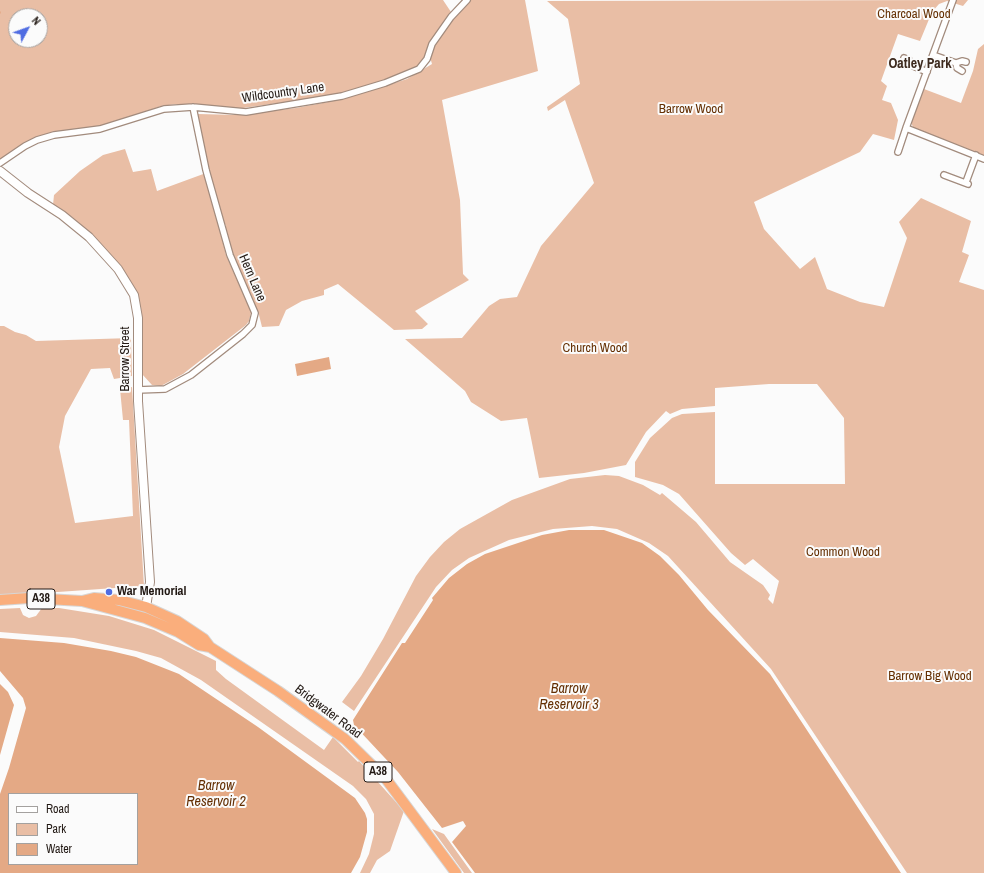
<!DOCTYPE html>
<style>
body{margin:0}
#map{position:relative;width:984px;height:873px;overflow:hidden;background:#fbfbfb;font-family:"Archivo Narrow",sans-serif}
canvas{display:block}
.legend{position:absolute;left:8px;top:793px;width:130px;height:72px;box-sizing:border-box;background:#fbfbfb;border:1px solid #a4a19f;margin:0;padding:5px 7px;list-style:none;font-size:12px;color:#221914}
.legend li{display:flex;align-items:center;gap:8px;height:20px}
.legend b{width:20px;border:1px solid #a4a19f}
.north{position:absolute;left:8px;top:8px;width:40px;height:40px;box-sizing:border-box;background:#fbfbfb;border:1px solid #a4a19f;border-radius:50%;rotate:49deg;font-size:11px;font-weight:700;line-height:16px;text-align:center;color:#221914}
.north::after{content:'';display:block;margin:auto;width:14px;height:18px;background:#506de2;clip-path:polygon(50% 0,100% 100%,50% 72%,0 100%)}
</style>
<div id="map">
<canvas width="984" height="873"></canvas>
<ul class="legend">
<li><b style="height:5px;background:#fff"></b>Road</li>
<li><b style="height:11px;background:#e9bea5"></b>Park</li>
<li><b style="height:11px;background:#e4a985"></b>Water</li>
</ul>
<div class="north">N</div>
</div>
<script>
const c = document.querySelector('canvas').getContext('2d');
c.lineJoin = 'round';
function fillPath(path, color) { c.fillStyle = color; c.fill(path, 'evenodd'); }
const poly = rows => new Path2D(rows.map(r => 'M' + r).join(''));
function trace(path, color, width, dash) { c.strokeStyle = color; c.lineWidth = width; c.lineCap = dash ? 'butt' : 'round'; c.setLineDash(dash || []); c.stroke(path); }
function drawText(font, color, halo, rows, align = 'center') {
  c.font = font + ' "Archivo Narrow",sans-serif'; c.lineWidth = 4; c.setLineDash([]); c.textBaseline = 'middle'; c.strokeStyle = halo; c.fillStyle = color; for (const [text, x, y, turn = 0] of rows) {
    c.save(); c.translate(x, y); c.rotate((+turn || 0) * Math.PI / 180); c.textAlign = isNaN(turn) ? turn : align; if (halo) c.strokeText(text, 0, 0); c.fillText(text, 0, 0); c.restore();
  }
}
fillPath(poly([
 [0,0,443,0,451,12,435,34,425,58,419,66,384,82,341,94,236,109,177,104,161,106,116,122,92,128,54,133,0,161],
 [16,16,40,16,40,40,16,40],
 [470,0,525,0,538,71,442,100,460,200,463,274,469,280,415,311,428,324,422,329,394,330,338,284,324,290,324,295,302,301,286,310,279,326,262,327,258,311,243,282,225,234,226,226,221,217,199,132,198,114,238,115,296,108,328,102,370,91,407,79,432,64,430,57,435,45,451,22],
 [968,0,963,6,947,1,939,4,932,12,920,41,898,34,881,81,887,86,882,100,891,103,898,120,894,140,873,134,860,152,754,202,764,229,800,269,815,257,827,289,860,302,884,307,907,238,899,222,921,198,971,221,962,252,969,255,959,282,984,290,984,873,907,873,771,669,668,556,649,543,617,529,592,526,553,529,509,540,469,558,452,570,436,587,354,711,342,702,361,676,383,639,416,576,430,557,444,542,460,529,512,500,570,479,605,475,619,476,643,485,660,495,662,493,696,522,730,562,763,585,770,595,768,599,773,604,779,581,753,559,745,565,731,553,679,494,663,485,635,477,635,462,650,438,672,418,682,414,715,412,715,484,845,484,844,418,817,384,769,384,715,388,715,406,682,409,670,414,666,411,646,432,626,465,584,473,539,478,527,418,501,421,471,402,465,391,405,339,462,338,489,306,500,299,517,297,541,246,594,183,565,100,548,111,547,107,580,84,568,19,547,1],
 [984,44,984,158,914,128,912,125,911,120,924,89,961,103,973,71,978,49],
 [125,149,133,172,151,169,157,191,206,173,226,255,251,312,249,321,246,325,183,374,161,386,152,385,142,374,141,311,138,296,130,281,112,256,94,237,72,217,53,205,54,195,80,171,103,155],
 [0,326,4,326,15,332,26,335,36,341,131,338,132,376,114,379,110,368,91,369,65,416,59,447,75,523,133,516,129,420,123,420,120,389,132,387,144,586,0,596],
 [20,608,23,615,29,618,36,616,42,608,59,608,109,616,154,630,216,661,216,670,226,679,324,750,333,737,358,762,359,761,404,811,390,851,377,860,370,873,360,873,369,854,374,834,374,814,366,799,353,786,201,680,161,658,136,651,74,638,0,632,0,609],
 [432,829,444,834,472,873,464,873]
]), '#e9bea5');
fillPath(poly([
 [329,357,331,369,297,376,295,364],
 [569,530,604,530,642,543,660,556,679,575,708,610,770,674,901,873,475,873,452,842,466,826,463,821,442,828,398,772,354,725,353,720,402,643,405,643,433,600,432,598,449,578,467,564,485,554,542,535],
 [0,638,64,643,111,651,136,657,179,674,258,727,355,798,365,813,367,819,367,832,360,857,351,873,0,873,0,794,9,768,26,708,23,698,0,671],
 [9,794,137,794,137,864,9,864],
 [0,684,8,692,14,705,0,755]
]), '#e4a985');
trace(poly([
 [0,12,0,13]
]), '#e4a985', 1.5);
const minor = poly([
 [953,0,906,128,984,159],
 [933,55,956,63],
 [909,64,927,72],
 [901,65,909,64,909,60,904,58],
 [962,71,957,68,956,63,962,61,966,62],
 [898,152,906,128],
 [0,163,25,146,37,140,54,135,100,129,164,109,193,107,246,112,342,96,385,83,419,69,427,59,432,44,451,17,467,0],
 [944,175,968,184],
 [966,182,976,155],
 [137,390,165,389,191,375,243,334,252,325,255,313,230,255,206,170,193,107]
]);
const secondary = poly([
 [0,171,28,193,62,215,89,237,118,269,134,295,138,318,138,401,150,582,146,607]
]);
const trunk = poly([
 [0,600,29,598,82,601,145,618,178,632,199,645,210,647,278,691,345,739,386,779,456,873],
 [82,601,94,598,119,600,146,607,177,621,204,639,210,647]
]);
trace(minor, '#a28b7d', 8);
trace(secondary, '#a28b7d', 10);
trace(trunk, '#d7d6d5', 12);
trace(minor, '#fff', 5.5);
trace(secondary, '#fff', 8);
trace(trunk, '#faae7c', 10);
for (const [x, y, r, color] of [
 [109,592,4,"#506de2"]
]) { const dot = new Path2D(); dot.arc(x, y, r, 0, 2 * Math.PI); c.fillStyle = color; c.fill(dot); trace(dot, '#fbfbfb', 1.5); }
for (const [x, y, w] of [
 [41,599,28],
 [378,772,28]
]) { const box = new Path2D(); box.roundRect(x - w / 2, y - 10, w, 20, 3); c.fillStyle = '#fbfbfb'; c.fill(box); trace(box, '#221914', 1); }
drawText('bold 12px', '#221914', null, [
 ["A38",41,599],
 ["A38",378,772]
]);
drawText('13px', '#653003', '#fbfbfb', [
 ["Charcoal Wood",914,15],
 ["Barrow Wood",691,110],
 ["Church Wood",595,349],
 ["Common Wood",843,553],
 ["Barrow Big Wood",930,677]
]);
drawText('13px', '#221914', '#fbfbfb', [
 ["Wildcountry Lane",283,93,-8],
 ["Hern Lane",252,278,67],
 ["Barrow Street",126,359,-90],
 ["Bridgwater Road",328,712,37]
]);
drawText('bold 13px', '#221914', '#fbfbfb', [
 ["War Memorial",117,592]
], 'left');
drawText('bold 14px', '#3d2a1e', '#fbfbfb', [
 ["Oatley Park",920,64]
]);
drawText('italic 14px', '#642f03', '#fbfbfb', [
 ["Barrow",569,689],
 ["Reservoir 3",569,705],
 ["Barrow",216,786],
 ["Reservoir 2",216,802]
]);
</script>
